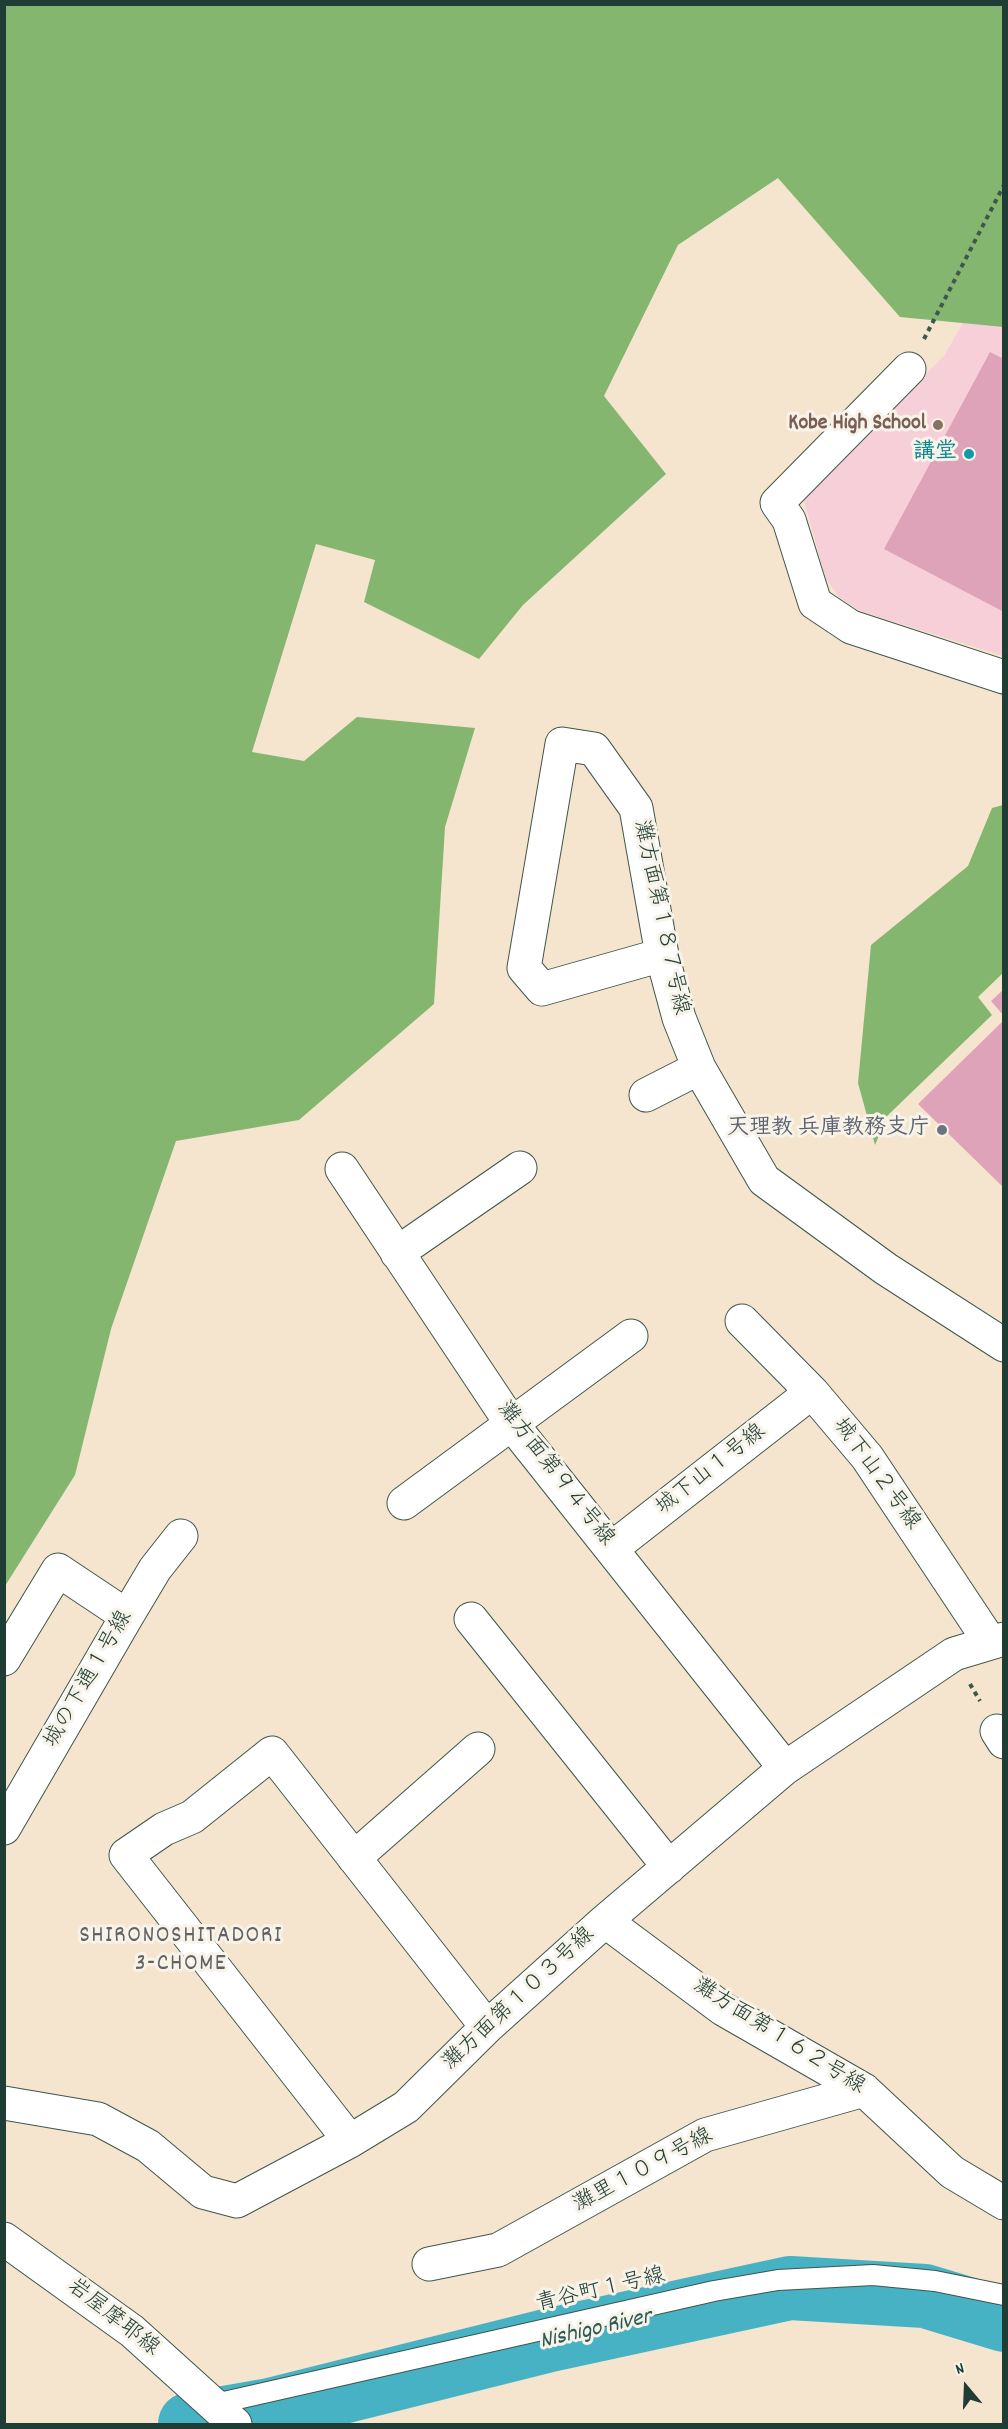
<!DOCTYPE html>
<meta charset="utf-8">
<style>
body{margin:0}
#map{position:relative;width:1008px;height:2429px;overflow:hidden;background:#f5e5cf;font-family:Dekko,sans-serif}
canvas{display:block}
.frame{position:absolute;inset:0;border:6px solid #1f3d34;pointer-events:none}
.north{position:absolute;left:936px;top:2357px;width:60px;height:60px;-webkit-text-stroke:4px #f7f3e8;paint-order:stroke;rotate:341deg;font-size:16px;font-weight:700;line-height:24px;text-align:center;color:#1f3d34}
.north::after{content:'';display:block;margin:auto;width:21px;height:27px;background:#1f3d34;clip-path:polygon(50% 0,100% 100%,50% 72%,0 100%)}
</style>
<div id="map">
<canvas width="1008" height="2429"></canvas>
<div class="frame"></div>
<div class="north">N</div>
</div>
<script>
const c = document.querySelector('canvas').getContext('2d');
c.lineJoin = 'round';
function fillPath(path, color) { c.fillStyle = color; c.fill(path, 'evenodd'); }
const poly = rows => new Path2D(rows.map(r => 'M' + r).join(''));
function trace(path, color, width, dash) { c.strokeStyle = color; c.lineWidth = width; c.lineCap = dash ? 'butt' : 'round'; c.setLineDash(dash || []); c.stroke(path); }
function drawText(font, color, halo, rows, align = 'center') {
  c.font = font + ' Dekko,"Klee One",sans-serif'; c.lineWidth = 6; c.setLineDash([]); c.textBaseline = 'middle'; c.strokeStyle = halo; c.fillStyle = color; for (const [text, x, y, turn = 0] of rows) {
    c.save(); c.translate(x, y); c.rotate((+turn || 0) * Math.PI / 180); c.textAlign = isNaN(turn) ? turn : align; if (halo) c.strokeText(text, 0, 0); c.fillText(text, 0, 0); c.restore();
  }
}
fillPath(poly([
 [1003,253,1003,656,860,611,839,597,826,579,802,494,944,356]
]), '#f6cfd8');
fillPath(poly([
 [5,4,1003,5,1004,327,900,317,778,178,678,245,604,396,666,474,523,605,479,659,364,602,375,560,316,544,252,752,304,761,357,717,475,728,445,827,434,1004,299,1120,176,1141,111,1329,75,1475,5,1586],
 [1003,805,1003,973,978,997,992,1015,887,1116,875,1145,858,1083,871,945,968,866,992,808]
]), '#84b66f');
trace(poly([
 [190,2424,270,2410,550,2340,790,2288,925,2296,1004,2320]
]), '#46b2c3', 64);
fillPath(poly([
 [990,352,1004,359,1004,612,884,549],
 [1004,989,1004,1016,991,1001],
 [1004,1020,1004,1188,918,1104]
]), '#dfa3b9');
const service = poly([
 [215,2404,714,2291,778,2280,873,2275,935,2281,1004,2295]
]);
const minor = poly([
 [909,369,777,503,789,520,815,603,851,627,1004,677],
 [662,955,542,989,524,968,562,744,594,749,636,808,662,955,679,1018,699,1068,764,1180,886,1269,1004,1345],
 [646,1095,699,1068],
 [342,1169,511,1423,785,1768],
 [397,1253,520,1168],
 [742,1321,812,1392,867,1457,990,1642],
 [404,1503,631,1336],
 [611,1549,812,1392],
 [471,1619,669,1867],
 [4,1659,58,1570,127,1616],
 [997,1731,1004,1742],
 [4,1828,127,1616,155,1569,181,1536],
 [354,1858,478,1749],
 [605,1921,723,2009,864,2090,952,2172,1004,2203],
 [4,2103,98,2119,148,2146,203,2192,237,2201,350,2141,406,2107,487,2027,605,1921,785,1768,954,1654,1004,1639],
 [350,2141,126,1855,164,1829,192,1817,272,1753,487,2027],
 [4,2239,132,2331,235,2424],
 [429,2264,498,2250,705,2135,864,2090]
]);
trace(service, '#3f564b', 22);
trace(minor, '#3f564b', 35);
trace(poly([
 [924,339,1004,185],
 [970,1684,980,1701]
]), '#3f564b', 4, [4.5, 4.5]);
trace(service, '#fff', 20);
trace(minor, '#fff', 33);
for (const [x, y, r, color] of [
 [938,425,6,"#8d6e63"],
 [969,454,6,"#0f9aa8"],
 [942,1130,6,"#6b7280"]
]) { const dot = new Path2D(); dot.arc(x, y, r, 0, 2 * Math.PI); c.fillStyle = color; c.fill(dot); trace(dot, '#f7f3e8', 2); }
drawText('bold 22px', '#785e54', '#f7f3e8', [
 ["Kobe High School",926,425]
], 'right');
drawText('bold 22px', '#0d838f', '#f7f3e8', [
 ["講堂",957,454]
], 'right');
drawText('22px', '#1f3d34', '#f7f3e8', [
 ["灘方面第１８７号線",659,918,78],
 ["城下山１号線",712,1471,-38],
 ["灘方面第９４号線",554,1475,52],
 ["城下山２号線",875,1475,54],
 ["城の下通１号線",90,1680,-60],
 ["灘方面第１０３号線",520,2000,-43],
 ["灘方面第１６２号線",778,2038,32],
 ["灘里１０９号線",644,2172,-28],
 ["青谷町１号線",601,2292,-13],
 ["岩屋摩耶線",112,2319,38]
]);
drawText('bold 22px', '#5b616d', '#f7f3e8', [
 ["天理教 兵庫教務支庁",930,1130]
], 'right');
c.letterSpacing = '1.5px';
drawText('24px', '#626163', '#f7f3e8', [
 ["SHIRONOSHITADORI",181,1938],
 ["3-CHOME",181,1966]
]);
c.letterSpacing = '0px';
drawText('italic 24px', '#295a58', '#f7f3e8', [
 ["Nishigo River",596,2331,-13]
]);
</script>
